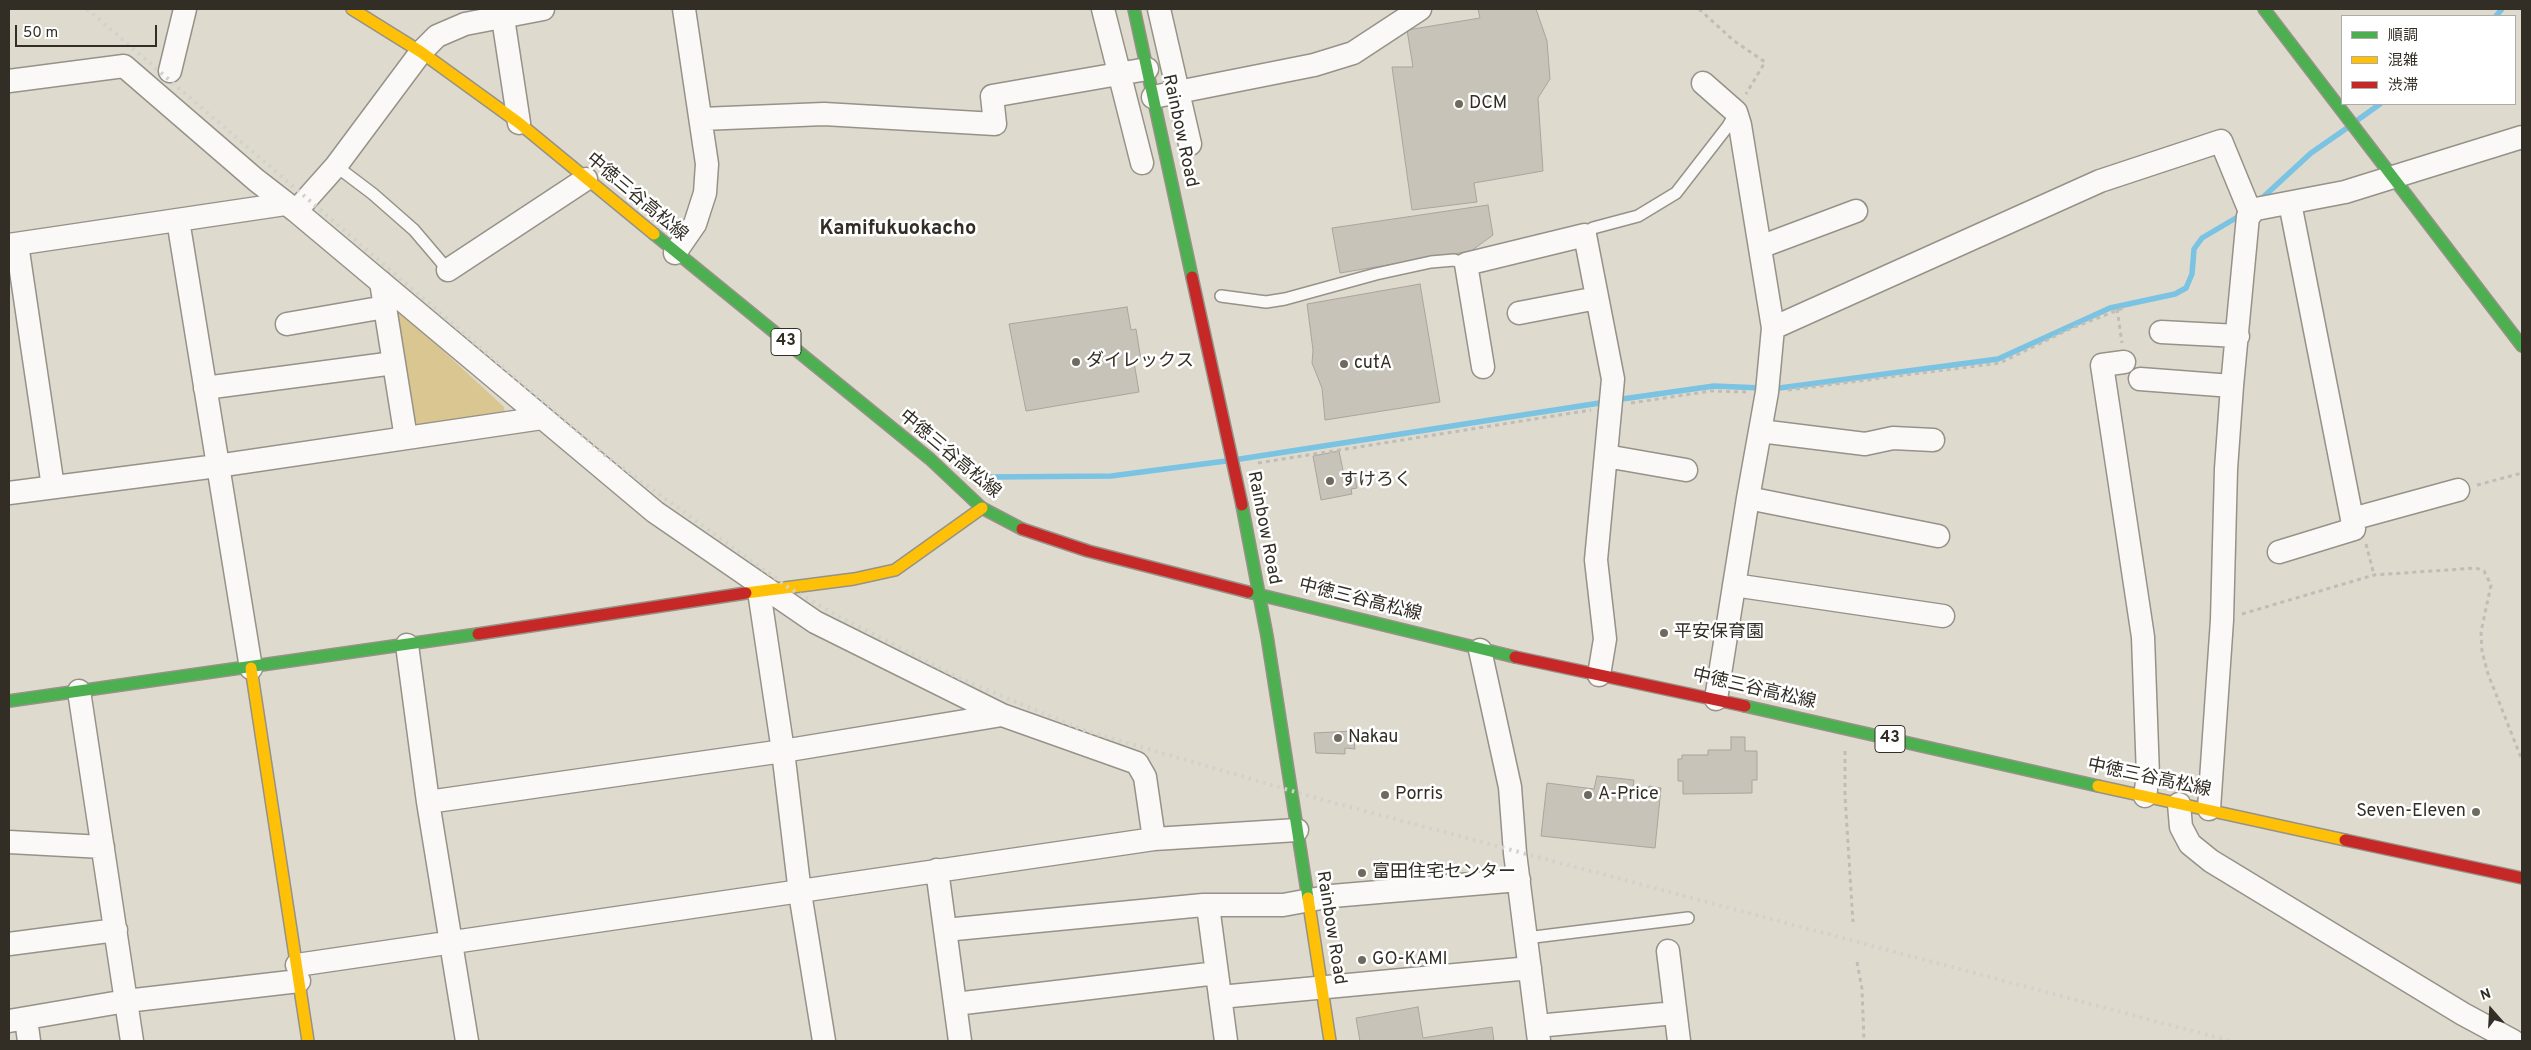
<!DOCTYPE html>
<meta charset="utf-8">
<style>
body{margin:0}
#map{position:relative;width:2531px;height:1050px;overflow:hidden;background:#dfdace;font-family:Overpass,"Noto Sans JP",sans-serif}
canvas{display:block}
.frame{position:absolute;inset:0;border:10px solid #322e25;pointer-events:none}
.legend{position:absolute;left:2341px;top:15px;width:175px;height:90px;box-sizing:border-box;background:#fff;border:1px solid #adaba8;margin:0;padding:6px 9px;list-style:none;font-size:15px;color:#322e25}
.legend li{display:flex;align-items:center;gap:10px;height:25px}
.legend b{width:25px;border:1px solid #adaba8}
.north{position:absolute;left:2466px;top:985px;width:50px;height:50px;-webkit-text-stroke:4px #fff;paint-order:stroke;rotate:341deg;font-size:14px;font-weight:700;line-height:20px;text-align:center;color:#322e25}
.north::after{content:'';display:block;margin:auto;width:18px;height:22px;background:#322e25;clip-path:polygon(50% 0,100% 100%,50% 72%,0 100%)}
.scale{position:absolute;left:15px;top:25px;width:142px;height:22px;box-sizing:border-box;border:2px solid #322e25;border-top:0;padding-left:6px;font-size:15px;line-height:18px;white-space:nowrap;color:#322e25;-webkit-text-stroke:4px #fff;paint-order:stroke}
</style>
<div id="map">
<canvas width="2531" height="1050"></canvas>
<div class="frame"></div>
<ul class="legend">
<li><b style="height:6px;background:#4caf50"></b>順調</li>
<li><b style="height:6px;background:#ffc107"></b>混雑</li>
<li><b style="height:6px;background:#c62828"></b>渋滞</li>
</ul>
<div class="north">N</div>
<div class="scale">50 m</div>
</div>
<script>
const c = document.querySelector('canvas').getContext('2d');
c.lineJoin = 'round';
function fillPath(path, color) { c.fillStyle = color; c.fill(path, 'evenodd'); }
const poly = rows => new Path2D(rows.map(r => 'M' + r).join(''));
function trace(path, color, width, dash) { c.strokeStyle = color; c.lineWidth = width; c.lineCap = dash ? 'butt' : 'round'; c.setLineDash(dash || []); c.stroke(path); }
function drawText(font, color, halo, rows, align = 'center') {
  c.font = font + ' Overpass,"Noto Sans JP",sans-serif'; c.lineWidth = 5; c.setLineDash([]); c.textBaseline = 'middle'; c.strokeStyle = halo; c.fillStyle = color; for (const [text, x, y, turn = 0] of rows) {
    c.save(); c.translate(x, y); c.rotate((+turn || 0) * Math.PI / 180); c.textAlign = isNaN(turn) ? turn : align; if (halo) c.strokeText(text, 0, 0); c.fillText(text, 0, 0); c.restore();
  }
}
fillPath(poly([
 [400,311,504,407,505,414,411,429,393,312]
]), '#dac690');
trace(poly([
 [2496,16,2502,9],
 [2359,119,2380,104],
 [2260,200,2311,153,2347,128],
 [1772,389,1998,359,2110,308,2175,294,2186,288,2192,274,2194,249,2202,238,2241,215],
 [1615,400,1714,386,1762,388],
 [1240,459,1606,402],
 [991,477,1111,476,1226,461]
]), '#7ac3e2', 5.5);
const building = poly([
 [1478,9,1536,9,1547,41,1550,79,1538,98,1543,171,1474,183,1477,202,1412,210,1392,67,1413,67,1407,30,1480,18,1478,9],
 [1488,205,1493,235,1471,251,1340,273,1332,228,1488,205],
 [1420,284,1440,402,1325,420,1322,388,1312,363,1313,350,1307,304,1420,284],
 [1127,307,1131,330,1136,329,1141,360,1134,362,1139,392,1026,411,1009,324,1127,307],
 [1339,451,1344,475,1354,472,1357,488,1351,489,1352,494,1321,500,1313,456,1339,451],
 [1353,731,1355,749,1345,748,1345,754,1316,753,1314,733,1353,731],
 [1731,737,1745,737,1745,751,1757,751,1757,780,1752,780,1752,793,1683,794,1683,781,1678,781,1678,759,1682,759,1682,755,1708,755,1708,750,1731,750,1731,737],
 [1597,776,1634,780,1632,793,1647,795,1649,786,1661,788,1655,848,1541,836,1547,783,1594,789,1597,776],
 [1418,1007,1423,1038,1492,1027,1494,1041,1360,1041,1356,1018,1418,1007]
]);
fillPath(building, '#c7c3b9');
trace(building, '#a9a59c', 1);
const lane = poly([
 [336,166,373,194,414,230,448,270],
 [1585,235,1593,228,1638,216,1676,193,1728,126,1735,114],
 [1221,296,1266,302,1285,299,1376,274,1431,262,1454,260,1466,264],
 [1526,938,1688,918]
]);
const street = poly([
 [1103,9,1142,163],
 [1159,9,1190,144],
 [503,18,519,123],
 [170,71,185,9],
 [9,81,124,66,256,180,296,211,655,512,815,622,1002,715,1137,763,1145,777,1154,839],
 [1703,83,1736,112,1740,125,1773,328,1767,392,1748,498,1716,699],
 [1153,97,1314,65,1353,53,1420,9],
 [701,119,824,114,995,124,992,96,1147,69],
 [296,211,336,166,421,52,437,36,465,24,543,9],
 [178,220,251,668],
 [17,244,53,487],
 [9,245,285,204],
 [1760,247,1856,211],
 [675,253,695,224,705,193,707,164,684,9],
 [448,270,586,179],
 [381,282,406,438],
 [1519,313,1597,298],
 [287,324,385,307],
 [1773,328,2100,181,2221,141,2251,214],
 [2161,332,2238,336],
 [2124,362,2102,365,2143,637,2148,776,2145,796],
 [1483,367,1466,264,1585,235,1613,379,1596,560,1605,639,1599,675],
 [2140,379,2232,386],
 [205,388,394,363],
 [1760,431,1865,444,1893,438,1933,440],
 [1606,456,1686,470],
 [9,493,217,466,542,418],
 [1748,498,1938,536],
 [2352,519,2458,490],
 [2279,552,2354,529,2290,203],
 [1734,585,1943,616],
 [759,591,783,751,800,893,824,1041],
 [407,645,428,802,467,1041],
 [1480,650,1510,787,1515,853,1539,1041],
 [79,691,132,1041],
 [428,802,783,751,1002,715],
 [2179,804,2181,827,2190,844,2211,861,2463,1014,2513,1041],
 [2209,809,2222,620,2226,469,2232,386,2248,216,2256,209,2345,192,2522,137],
 [9,842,103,847],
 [937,870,960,1041],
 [1208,906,1226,1041],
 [945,930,1203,905,1283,905,1332,896,1519,880],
 [9,944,116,930],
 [1668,951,1679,1041],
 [297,965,1154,839,1297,830],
 [1220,997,1530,968],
 [955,1004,1217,973],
 [26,1019,29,1041],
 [9,1021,126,1001,299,981],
 [1537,1026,1675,1013]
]);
const fast = poly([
 [1134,9,1192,277],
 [2264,9,2522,346],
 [654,234,930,459,982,508,1022,529],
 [1242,505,1267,636,1308,898],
 [1248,592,1515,657],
 [9,701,478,634],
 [1745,706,2098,786]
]);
const slow = poly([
 [352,9,421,52,519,123,654,234],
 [746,593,854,579,895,570,982,508],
 [251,668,308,1041],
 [2098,786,2345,840],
 [1308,898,1330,1041]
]);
const jam = poly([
 [1192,277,1242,505],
 [1022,529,1088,551,1248,592],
 [478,634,746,593],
 [1515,657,1745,706],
 [2345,840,2522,878]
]);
trace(lane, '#969288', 14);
trace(street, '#969288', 25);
trace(fast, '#969288', 14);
trace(slow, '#969288', 14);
trace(jam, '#969288', 14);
trace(poly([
 [1699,9,1733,40,1765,62,1746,94],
 [2117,309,2122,343],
 [1788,390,2000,363,2072,328,2126,307],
 [1631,403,1711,391,1747,392],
 [1258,463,1591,410],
 [2477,485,2522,473],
 [2366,544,2374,575],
 [2242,614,2374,575,2476,568,2484,571,2491,585,2481,632,2482,651,2488,674,2522,760],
 [1845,751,1845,796,1853,922],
 [1857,962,1862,989,1864,1041]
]), '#bfbdb7', 3, [4, 4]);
trace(lane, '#faf9f8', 11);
trace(street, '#faf9f8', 22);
trace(fast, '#4caf50', 11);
trace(slow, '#ffc107', 11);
trace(jam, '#c62828', 11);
trace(poly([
 [87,9,605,455,789,588,840,617,959,678,1083,730,1316,798,2230,1041]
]), '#d2d1cc', 4, [2.5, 5]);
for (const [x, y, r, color] of [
 [1459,104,5,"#6f6a60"],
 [1076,362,5,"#6f6a60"],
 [1344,364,5,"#6f6a60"],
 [1330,481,5,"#6f6a60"],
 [1664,633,5,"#6f6a60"],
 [1338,738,5,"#6f6a60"],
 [1385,795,5,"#6f6a60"],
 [1588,795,5,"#6f6a60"],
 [2476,812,5,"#6f6a60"],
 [1362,873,5,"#6f6a60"],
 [1362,960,5,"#6f6a60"]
]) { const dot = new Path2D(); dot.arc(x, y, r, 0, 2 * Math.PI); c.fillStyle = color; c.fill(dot); trace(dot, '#fff', 2); }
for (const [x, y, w] of [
 [786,342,30],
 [1890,739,30]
]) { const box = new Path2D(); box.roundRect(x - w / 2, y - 13.5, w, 27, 4); c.fillStyle = '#fff'; c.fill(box); trace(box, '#322e25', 1); }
drawText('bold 16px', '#322e25', null, [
 ["43",786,342],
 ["43",1890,739]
]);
drawText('18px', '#322e25', '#fff', [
 ["DCM",1469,104],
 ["ダイレックス",1086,362],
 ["cutA",1354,364],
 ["すけろく",1340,481],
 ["平安保育園",1674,633],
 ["Nakau",1348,738],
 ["Porris",1395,795],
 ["A-Price",1598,795],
 ["Seven-Eleven",2466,812,"right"],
 ["富田住宅センター",1372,873],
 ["GO-KAMI",1372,960]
], 'left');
drawText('18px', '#322e25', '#fff', [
 ["Rainbow Road",1179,131,78],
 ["中徳三谷高松線",636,198,40],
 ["中徳三谷高松線",949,455,40],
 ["Rainbow Road",1263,528,79],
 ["中徳三谷高松線",1360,601,14],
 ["中徳三谷高松線",1754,690,13],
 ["中徳三谷高松線",2149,779,12],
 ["Rainbow Road",1330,928,81]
]);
drawText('bold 20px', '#322e25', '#fff', [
 ["Kamifukuokacho",898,230]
]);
</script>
